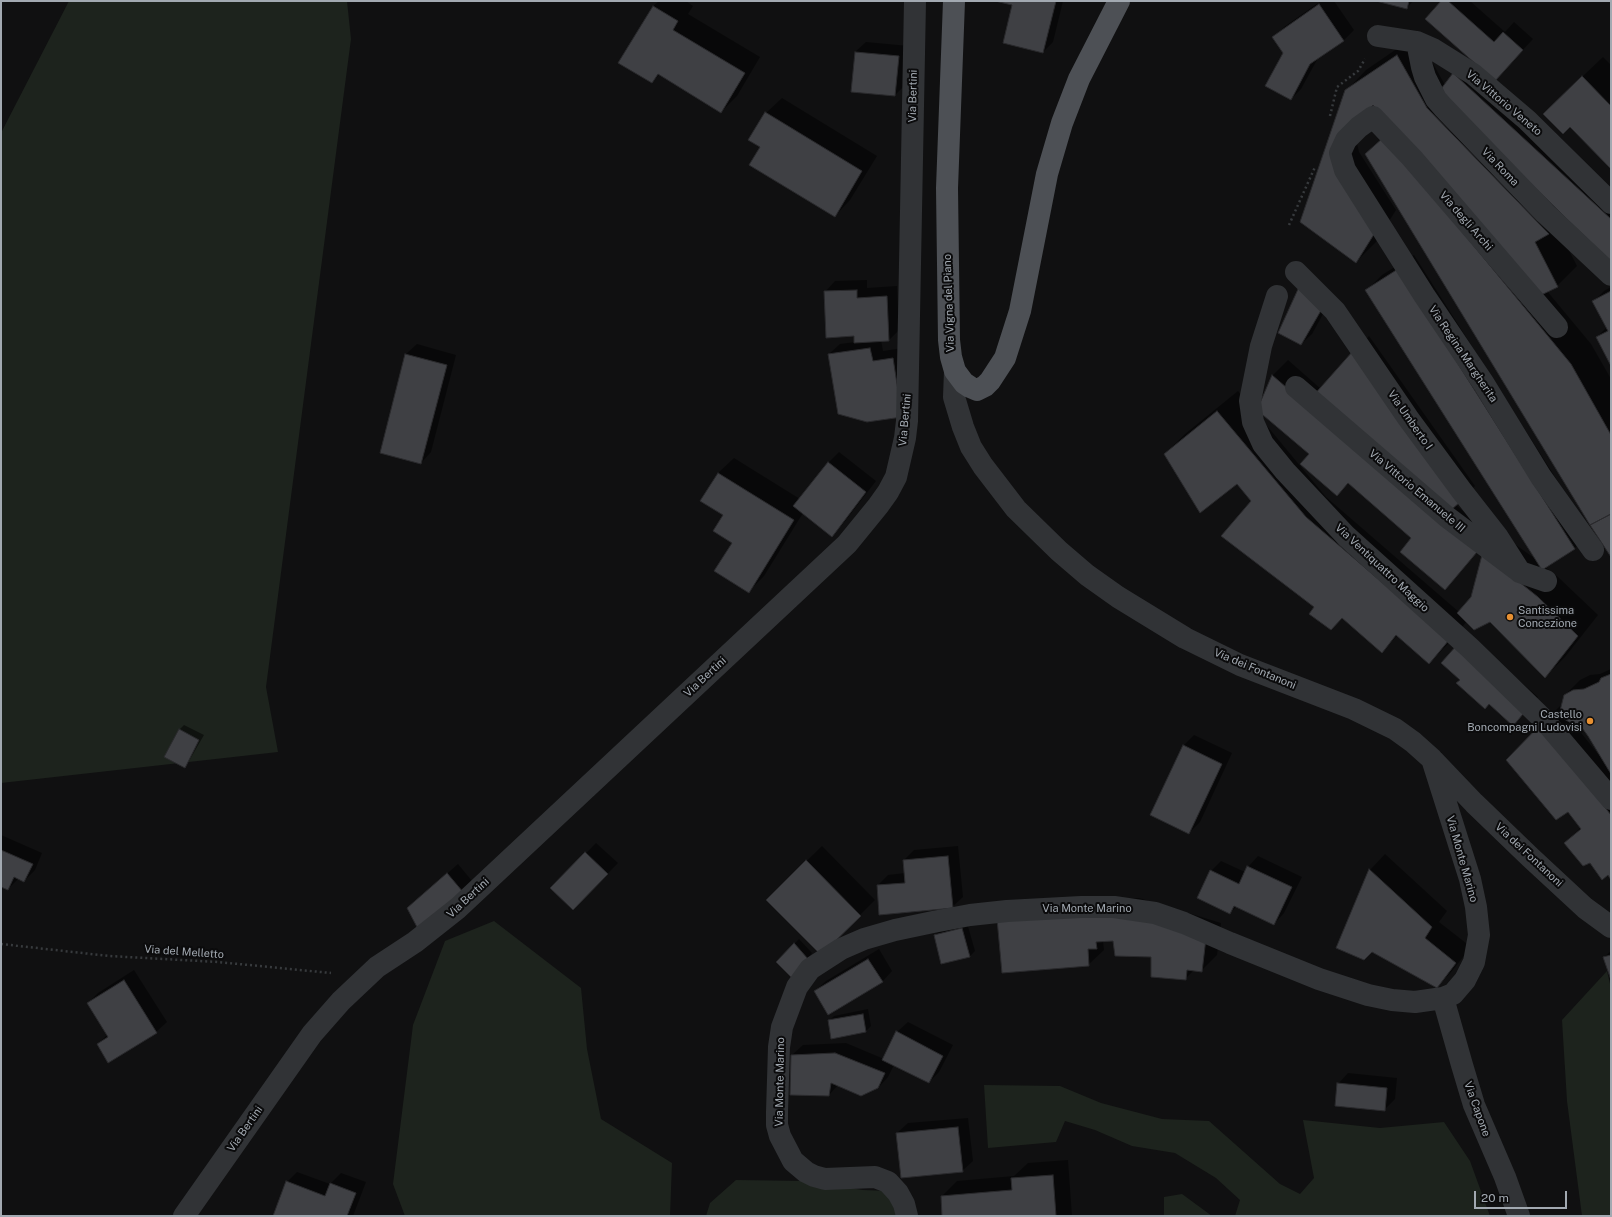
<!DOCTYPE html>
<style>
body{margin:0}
#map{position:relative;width:1612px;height:1217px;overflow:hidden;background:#101011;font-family:"Public Sans",sans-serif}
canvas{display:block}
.frame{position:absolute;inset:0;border:2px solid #a2a9b1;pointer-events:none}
.scale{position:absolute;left:1474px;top:1191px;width:93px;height:18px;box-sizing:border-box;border:2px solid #a2a9b1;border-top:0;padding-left:5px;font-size:12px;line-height:14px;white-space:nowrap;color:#a2a9b1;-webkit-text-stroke:3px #0b0b0c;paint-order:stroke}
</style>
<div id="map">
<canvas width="1612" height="1217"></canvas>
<div class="frame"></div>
<div class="scale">20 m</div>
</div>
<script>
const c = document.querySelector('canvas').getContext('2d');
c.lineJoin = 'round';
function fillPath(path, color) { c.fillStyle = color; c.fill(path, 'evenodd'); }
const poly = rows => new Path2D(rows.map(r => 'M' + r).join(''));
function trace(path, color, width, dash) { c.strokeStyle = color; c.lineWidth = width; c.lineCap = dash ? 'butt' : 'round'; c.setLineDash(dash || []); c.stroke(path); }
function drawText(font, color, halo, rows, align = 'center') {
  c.font = font + ' "Public Sans",sans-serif'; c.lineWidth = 4; c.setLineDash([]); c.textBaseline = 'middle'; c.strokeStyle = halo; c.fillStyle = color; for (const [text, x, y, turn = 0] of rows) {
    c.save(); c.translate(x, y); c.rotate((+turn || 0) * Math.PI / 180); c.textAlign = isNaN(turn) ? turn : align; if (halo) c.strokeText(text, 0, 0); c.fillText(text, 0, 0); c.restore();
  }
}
fillPath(poly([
 [69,1,347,1,351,39,266,687,278,752,1,783,1,133],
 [494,921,581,988,587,1049,601,1119,672,1163,670,1216,405,1216,393,1184,413,1025,445,941],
 [1607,971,1611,988,1611,1216,1582,1216,1567,1101,1562,1020],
 [984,1085,1060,1086,1101,1103,1162,1119,1209,1121,1280,1184,1300,1194,1314,1178,1303,1120,1380,1128,1444,1122,1470,1161,1490,1216,1235,1216,1240,1200,1216,1178,1175,1153,1132,1146,1095,1130,1065,1121,1056,1142,988,1148],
 [736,1180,805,1181,863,1190,888,1191,901,1216,706,1216,710,1203],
 [1182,1194,1212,1216,1164,1216,1164,1197]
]), '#1d231d');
fillPath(poly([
 [659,1,686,1,693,6,688,14,760,57,737,96,721,112,660,74,652,82,619,62,653,6],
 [999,1,1063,1,1053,42,1043,52,1014,5],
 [1321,1,1334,1,1354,30,1344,40,1318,58,1301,89,1291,99,1284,53,1274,38,1284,27],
 [1380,1,1413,1,1407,8],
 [1443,1,1470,1,1505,32,1514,22,1533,39,1494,81,1611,190,1611,261,1556,225,1577,266,1557,286,1547,291,1591,344,1611,379,1611,554,1366,154,1386,134,1375,105,1354,130,1359,152,1396,210,1376,242,1356,262,1346,91,1366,70,1417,35,1445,85,1470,58],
 [866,42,909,46,905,85,895,95,855,52],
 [1603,57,1611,65,1611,168,1564,94],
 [782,98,877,156,850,200,835,216,762,147,766,113],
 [1414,255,1590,532,1575,548,1545,567,1558,577,1598,615,1565,657,1545,677,1490,620,1467,621,1449,643,1429,663,1398,635,1382,651,1342,618,1315,607,1253,501,1237,482,1165,454,1185,434,1238,391,1326,497,1459,612,1472,597,1502,535,1537,560,1366,291,1382,275],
 [867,280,867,288,897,286,899,330,889,340,881,340,883,351,903,348,912,405,829,354,840,344,855,342,855,335,825,292,835,281],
 [1611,287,1611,364,1597,337,1607,327,1594,301,1604,291],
 [1333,296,1312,334,1301,344,1279,333],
 [1369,336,1475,486,1456,505,1492,536,1444,588,1413,538,1349,483,1337,495,1310,454,1258,410,1273,375,1288,360,1321,389],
 [417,344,456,355,431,452,421,463,406,354],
 [839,452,876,481,842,525,832,535,803,513,764,576,749,591,725,515,702,500,718,473,734,458,800,499,828,463],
 [1468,636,1538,697,1513,724,1461,680],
 [1611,669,1611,878,1566,843,1581,827,1568,811,1507,760,1560,706,1562,708,1564,696,1580,680,1590,675,1600,674],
 [1574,724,1580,724,1599,753,1598,754],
 [184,725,204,735,189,761,184,766,179,730],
 [1194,735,1232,753,1200,822,1189,833,1184,745],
 [1,835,42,853,35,870,24,881,18,879,8,889,1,886],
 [596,843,618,863,573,909,552,888],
 [822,846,875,900,821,954,767,900],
 [958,846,963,897,952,907,878,885,888,875,905,873,904,860,914,850],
 [1385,854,1447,911,1439,922,1471,947,1452,971,1437,987,1370,870],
 [1258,856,1302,877,1284,913,1274,924,1237,906,1230,913,1211,871,1221,861,1245,872,1248,867],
 [458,864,472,881,462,891,408,908],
 [1139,898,1221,923,1217,955,1201,971,1194,970,1185,979,1152,956,1114,940,1103,941,1104,950,1088,965,1013,904],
 [967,923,975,951,970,956,942,963,935,935,940,930],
 [799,939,812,953,797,973,777,962],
 [879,949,892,971,882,982,815,991,826,981],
 [1611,951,1611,977,1604,957],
 [134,970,167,1022,156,1032,109,1062,98,1044,107,1035,88,1003,98,993],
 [868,1009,871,1026,866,1031,832,1038,829,1021,834,1016],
 [908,1022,953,1045,939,1072,929,1082,894,1065,888,1077,878,1088,838,1085,829,1095,792,1055,803,1045,846,1043,884,1059,897,1032],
 [1348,1073,1397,1078,1395,1099,1384,1110,1338,1084],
 [968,1118,973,1161,962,1171,897,1133,908,1123],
 [1068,1160,1072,1216,943,1216,942,1196,957,1181,1014,1176,1028,1163],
 [297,1172,330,1184,341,1173,366,1182,353,1216,274,1216,287,1182]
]), '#0007');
const building = poly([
 [995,1,1056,1,1043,53,1003,43,1012,5,995,1],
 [1376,1,1409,1,1407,9,1376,1],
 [1441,1,1448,1,1494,42,1503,32,1523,50,1495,81,1425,19,1441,1],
 [1319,4,1344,41,1310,64,1291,100,1265,86,1283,53,1272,37,1319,4],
 [653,6,678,21,673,30,745,73,721,113,658,74,652,83,618,63,653,6],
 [855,52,899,56,895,96,851,92,855,52],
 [1397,55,1427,108,1549,234,1535,242,1558,287,1539,296,1373,105,1334,151,1376,231,1356,263,1300,222,1345,90,1397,55],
 [1453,73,1611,219,1611,262,1438,93,1453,73],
 [1582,76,1611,106,1611,169,1570,127,1563,134,1543,114,1582,76],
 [765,112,862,171,835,217,749,165,760,147,748,140,765,112],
 [1384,137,1571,364,1611,435,1611,514,1590,525,1365,154,1384,137],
 [1398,269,1575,549,1542,570,1365,290,1398,269],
 [1299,287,1323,307,1301,345,1278,333,1299,287],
 [857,290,857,298,887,296,889,341,854,343,854,336,826,338,824,291,857,290],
 [1611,291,1611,366,1596,337,1608,331,1592,301,1611,291],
 [870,348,873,361,893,358,902,417,867,422,838,414,828,354,870,348],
 [1353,351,1460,502,1451,510,1313,396,1353,351],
 [405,354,447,365,421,464,380,453,405,354],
 [1272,375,1477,552,1445,590,1400,552,1411,538,1348,483,1337,496,1300,464,1309,454,1257,410,1272,375],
 [1217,411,1306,517,1449,640,1429,664,1396,635,1382,653,1342,618,1331,630,1309,614,1314,607,1221,536,1251,501,1237,484,1200,513,1164,454,1217,411],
 [828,462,866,492,832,537,793,506,828,462],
 [718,473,794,520,749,593,714,571,732,543,713,531,723,515,700,501,718,473],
 [1611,514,1611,557,1590,525,1611,514],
 [1482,555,1508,573,1538,597,1578,636,1545,678,1490,622,1474,630,1457,613,1471,597,1482,555],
 [1457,645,1528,708,1513,726,1489,704,1485,709,1456,683,1460,680,1441,663,1457,645],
 [1611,674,1611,774,1588,736,1580,725,1573,724,1564,719,1560,711,1564,695,1573,690,1584,689,1599,682,1601,678,1611,674],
 [1540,725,1611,815,1611,880,1608,875,1602,880,1590,863,1583,866,1564,843,1581,829,1568,812,1556,820,1506,760,1540,725],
 [179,729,199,740,185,768,164,757,179,729],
 [1183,745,1222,764,1189,834,1150,815,1183,745],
 [1,850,33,864,24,882,14,877,8,890,1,887,1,850],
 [585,852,608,874,573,910,550,888,585,852],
 [948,856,953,908,879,915,877,885,905,883,903,860,948,856],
 [806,860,861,916,821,955,766,900,806,860],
 [1247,866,1292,887,1274,925,1234,906,1230,914,1197,898,1210,870,1239,884,1247,866],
 [1369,869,1432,927,1425,938,1456,963,1437,988,1372,952,1364,960,1336,948,1369,869],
 [447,873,463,892,418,929,407,908,447,873],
 [1123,913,1206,938,1202,972,1187,970,1186,980,1151,977,1151,957,1115,956,1113,941,1096,942,1097,949,1088,949,1089,966,1002,973,997,919,1123,913],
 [962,928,970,957,941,964,934,935,962,928],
 [794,943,808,959,793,979,776,962,794,943],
 [1611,955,1611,980,1603,957,1611,955],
 [868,959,883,982,828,1015,814,991,868,959],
 [124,980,157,1033,108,1063,97,1044,108,1037,87,1003,124,980],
 [863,1014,866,1032,831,1039,828,1020,863,1014],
 [896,1031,943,1056,929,1083,882,1060,896,1031],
 [835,1053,885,1073,878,1088,861,1096,831,1083,829,1096,790,1095,791,1055,835,1053],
 [1337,1083,1387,1088,1385,1111,1335,1106,1337,1083],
 [958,1127,963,1172,901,1178,896,1133,958,1127],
 [1053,1175,1056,1216,942,1216,941,1196,1012,1190,1011,1178,1053,1175],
 [286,1181,325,1196,330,1183,356,1193,347,1216,273,1216,286,1181]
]);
fillPath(building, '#3f4044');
trace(building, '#2a2a2d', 1);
trace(poly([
 [1330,116,1337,87,1358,71,1365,59],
 [1289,225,1315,167],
 [1,944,109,956,218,962,331,973]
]), '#373a3d', 2.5, [2, 3]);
trace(poly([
 [1378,36,1417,42,1433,49,1473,74,1527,120,1611,203],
 [1417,42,1422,67,1425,77,1436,99,1443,107,1545,213,1611,275],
 [1296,272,1335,311,1408,418,1461,490,1497,536,1520,572],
 [1277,296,1261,346,1250,401,1253,422,1263,444,1285,471,1346,536,1470,648,1544,720,1611,799],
 [1557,327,1412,158,1373,117,1359,127,1346,140,1340,153,1345,170,1424,295,1484,384,1541,477,1593,550],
 [955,371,954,397,963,427,971,447,983,466,1016,509,1059,551,1087,575,1118,597,1185,638,1240,665,1354,709,1395,729,1413,742,1432,759,1474,803,1530,857,1585,908,1611,927],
 [1296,387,1447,517,1520,572,1546,581],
 [1443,998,1462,1065,1474,1105,1505,1177,1519,1216],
 [184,1216,312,1034,341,1001,377,967,415,942,458,908,847,544,878,506,888,492,896,477,905,438,907,421,915,1],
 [907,1216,904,1204,898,1193,888,1182,875,1177,825,1179,814,1176,806,1172,793,1161,780,1136,777,1125,777,1112,779,1047,782,1027,797,987,810,969,841,949,864,939,895,930,933,922,970,915,1007,911,1081,907,1114,907,1155,913,1184,923,1230,943,1319,979,1368,995,1392,1000,1415,1002,1443,998,1453,994,1465,980,1474,962,1479,935,1476,907,1470,879,1432,759]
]), '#313336', 22);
trace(poly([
 [954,1,947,188,949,340,951,357,955,371,964,383,970,387,977,390,985,386,990,381,1005,358,1020,311,1047,174,1062,123,1079,79,1119,1]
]), '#4d5055', 22);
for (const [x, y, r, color] of [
 [1510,617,4,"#e79032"],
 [1590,721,4,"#e79032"]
]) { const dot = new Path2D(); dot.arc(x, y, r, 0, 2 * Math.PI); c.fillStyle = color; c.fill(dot); trace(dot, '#0b0b0c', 1.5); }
drawText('11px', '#a2a9b1', '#0b0b0c', [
 ["Via Bertini",913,96,-89],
 ["Via Vittorio Veneto",1504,103,40],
 ["Via Roma",1500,167,46],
 ["Via degli Archi",1466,221,49],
 ["Via Vigna del Piano",949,303,-92],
 ["Via Regina Margherita",1463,354,56],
 ["Via Bertini",905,420,-85],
 ["Via Umberto I",1410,420,55],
 ["Via Vittorio Emanuele III",1417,491,40],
 ["Via Ventiquattro Maggio",1382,568,43],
 ["Via dei Fontanoni",1255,669,23],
 ["Via Bertini",705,677,-43],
 ["Via dei Fontanoni",1529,855,43],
 ["Via Monte Marino",1462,859,74],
 ["Via Bertini",468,898,-43],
 ["Via Monte Marino",1087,909],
 ["Via del Melletto",184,952,4],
 ["Via Monte Marino",780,1082,-89],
 ["Via Capone",1477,1109,70],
 ["Via Bertini",245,1129,-55]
]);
drawText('11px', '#a2a9b1', '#0b0b0c', [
 ["Santissima",1518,611],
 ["Concezione",1518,624],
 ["Castello",1582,715,"right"],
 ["Boncompagni Ludovisi",1582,728,"right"]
], 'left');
</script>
